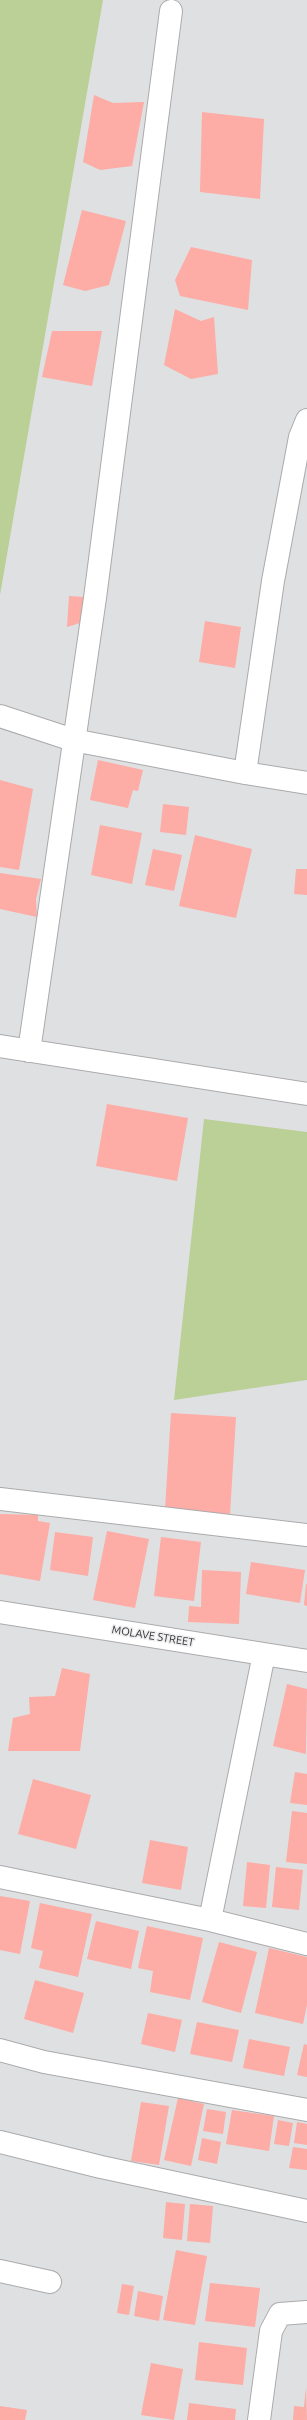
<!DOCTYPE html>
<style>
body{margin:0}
canvas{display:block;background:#dfe0e1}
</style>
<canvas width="307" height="2420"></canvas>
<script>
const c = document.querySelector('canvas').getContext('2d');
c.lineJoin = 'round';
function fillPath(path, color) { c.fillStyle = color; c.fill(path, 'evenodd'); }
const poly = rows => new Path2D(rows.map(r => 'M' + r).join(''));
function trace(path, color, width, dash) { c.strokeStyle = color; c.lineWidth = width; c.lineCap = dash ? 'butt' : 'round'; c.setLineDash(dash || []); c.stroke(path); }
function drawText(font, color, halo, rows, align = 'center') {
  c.font = font + ' Ubuntu,sans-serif'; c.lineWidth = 3; c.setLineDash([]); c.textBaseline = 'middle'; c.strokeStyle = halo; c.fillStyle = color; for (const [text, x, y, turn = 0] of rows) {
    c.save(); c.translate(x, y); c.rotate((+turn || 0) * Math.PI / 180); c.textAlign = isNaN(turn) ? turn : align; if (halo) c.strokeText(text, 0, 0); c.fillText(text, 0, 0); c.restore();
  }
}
fillPath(poly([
 [0,0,103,0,0,595],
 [204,1119,307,1132,307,1380,174,1400]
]), '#bbd096');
fillPath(poly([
 [94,95,113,103,144,102,132,166,100,170,83,162],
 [202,112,264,119,260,199,200,192],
 [82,210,126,221,109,285,85,291,63,285],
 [191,247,252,260,248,310,180,296,175,280],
 [175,309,201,321,214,317,218,374,191,379,164,365],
 [52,331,102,331,92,386,42,377],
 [69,596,84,597,83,622,67,627],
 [205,621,241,627,235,668,199,662],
 [98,760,143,770,138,791,133,790,128,808,90,800],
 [0,780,33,789,19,870,0,867],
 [163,804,189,807,186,835,160,832],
 [100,825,142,833,132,884,91,875],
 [195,835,252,849,236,918,179,906],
 [153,849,182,855,174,891,145,885],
 [296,869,307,869,307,895,294,894],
 [0,873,41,879,36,899,37,917,0,909],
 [107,1104,188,1118,177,1181,96,1166],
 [171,1413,236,1417,230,1514,165,1509],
 [0,1514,38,1515,38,1521,50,1523,40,1581,0,1574],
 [107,1531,149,1539,135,1608,93,1600],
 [55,1532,93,1537,88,1576,50,1570],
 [161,1537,201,1542,194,1601,154,1596],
 [251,1562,305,1570,300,1603,246,1594],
 [202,1570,241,1572,239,1624,188,1622,189,1606,201,1607],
 [306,1584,307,1584,307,1606,304,1605],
 [62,1668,90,1674,80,1751,8,1751,13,1718,30,1714,29,1697,55,1696],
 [287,1684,307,1689,306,1754,273,1746],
 [295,1772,307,1774,307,1805,290,1803],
 [33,1779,91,1795,76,1849,18,1834],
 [292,1811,307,1813,307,1864,286,1862],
 [150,1840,188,1847,181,1890,142,1883],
 [247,1862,270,1865,266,1908,243,1906],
 [276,1867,303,1870,299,1910,272,1907],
 [0,1896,30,1901,20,1954,0,1950],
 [40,1903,92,1914,78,1977,39,1968,43,1951,31,1948],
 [96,1921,139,1931,131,1969,87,1959],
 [147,1926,203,1938,190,2000,150,1992,153,1971,138,1968],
 [219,1942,257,1952,241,2013,202,2002],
 [269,1948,307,1957,307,2005,303,2024,255,2013],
 [35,1980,84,1993,73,2033,24,2019],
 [148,2013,182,2020,175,2052,141,2044],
 [197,2022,239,2030,232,2062,190,2054],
 [249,2039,290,2047,284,2076,243,2068],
 [304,2044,307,2045,307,2077,297,2075],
 [178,2098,204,2104,191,2166,164,2160],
 [141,2102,169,2106,159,2165,131,2161],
 [207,2109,226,2112,223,2134,203,2131],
 [232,2110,274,2116,269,2151,226,2144],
 [278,2120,293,2123,289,2146,274,2144],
 [297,2122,307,2124,307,2145,294,2143],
 [202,2138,221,2142,217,2164,198,2160],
 [293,2147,307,2149,307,2170,289,2168],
 [166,2202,185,2204,182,2240,163,2238],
 [190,2204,213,2206,210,2243,187,2241],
 [176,2250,207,2256,195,2325,163,2320],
 [210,2283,260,2288,255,2327,205,2321],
 [122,2284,134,2286,129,2315,117,2313],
 [138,2291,163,2296,159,2321,134,2316],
 [199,2342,247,2348,243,2385,195,2380],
 [151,2363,183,2369,174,2420,141,2415],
 [306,2387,307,2420,293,2420,294,2406,304,2407],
 [189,2403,236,2409,235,2420,187,2420],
 [0,2406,27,2410,25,2420,0,2420]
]), '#fdaca6');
const street = poly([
 [0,716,73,740,245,773,307,783],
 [245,773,273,581,300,437,307,420],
 [0,1046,307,1094],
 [29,1051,95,598,171,11],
 [0,1499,307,1535],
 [0,1612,307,1661],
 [0,1877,210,1920,307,1944],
 [210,1920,264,1654],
 [0,2050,44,2062,307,2110],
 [0,2142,101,2167,307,2211],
 [0,2271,50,2282],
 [259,2420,271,2331,280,2314,307,2312]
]);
trace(street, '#ababad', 24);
trace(street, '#fff', 22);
drawText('11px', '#303131', '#ededef', [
 ["MOLAVE STREET",153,1636,9]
]);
</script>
